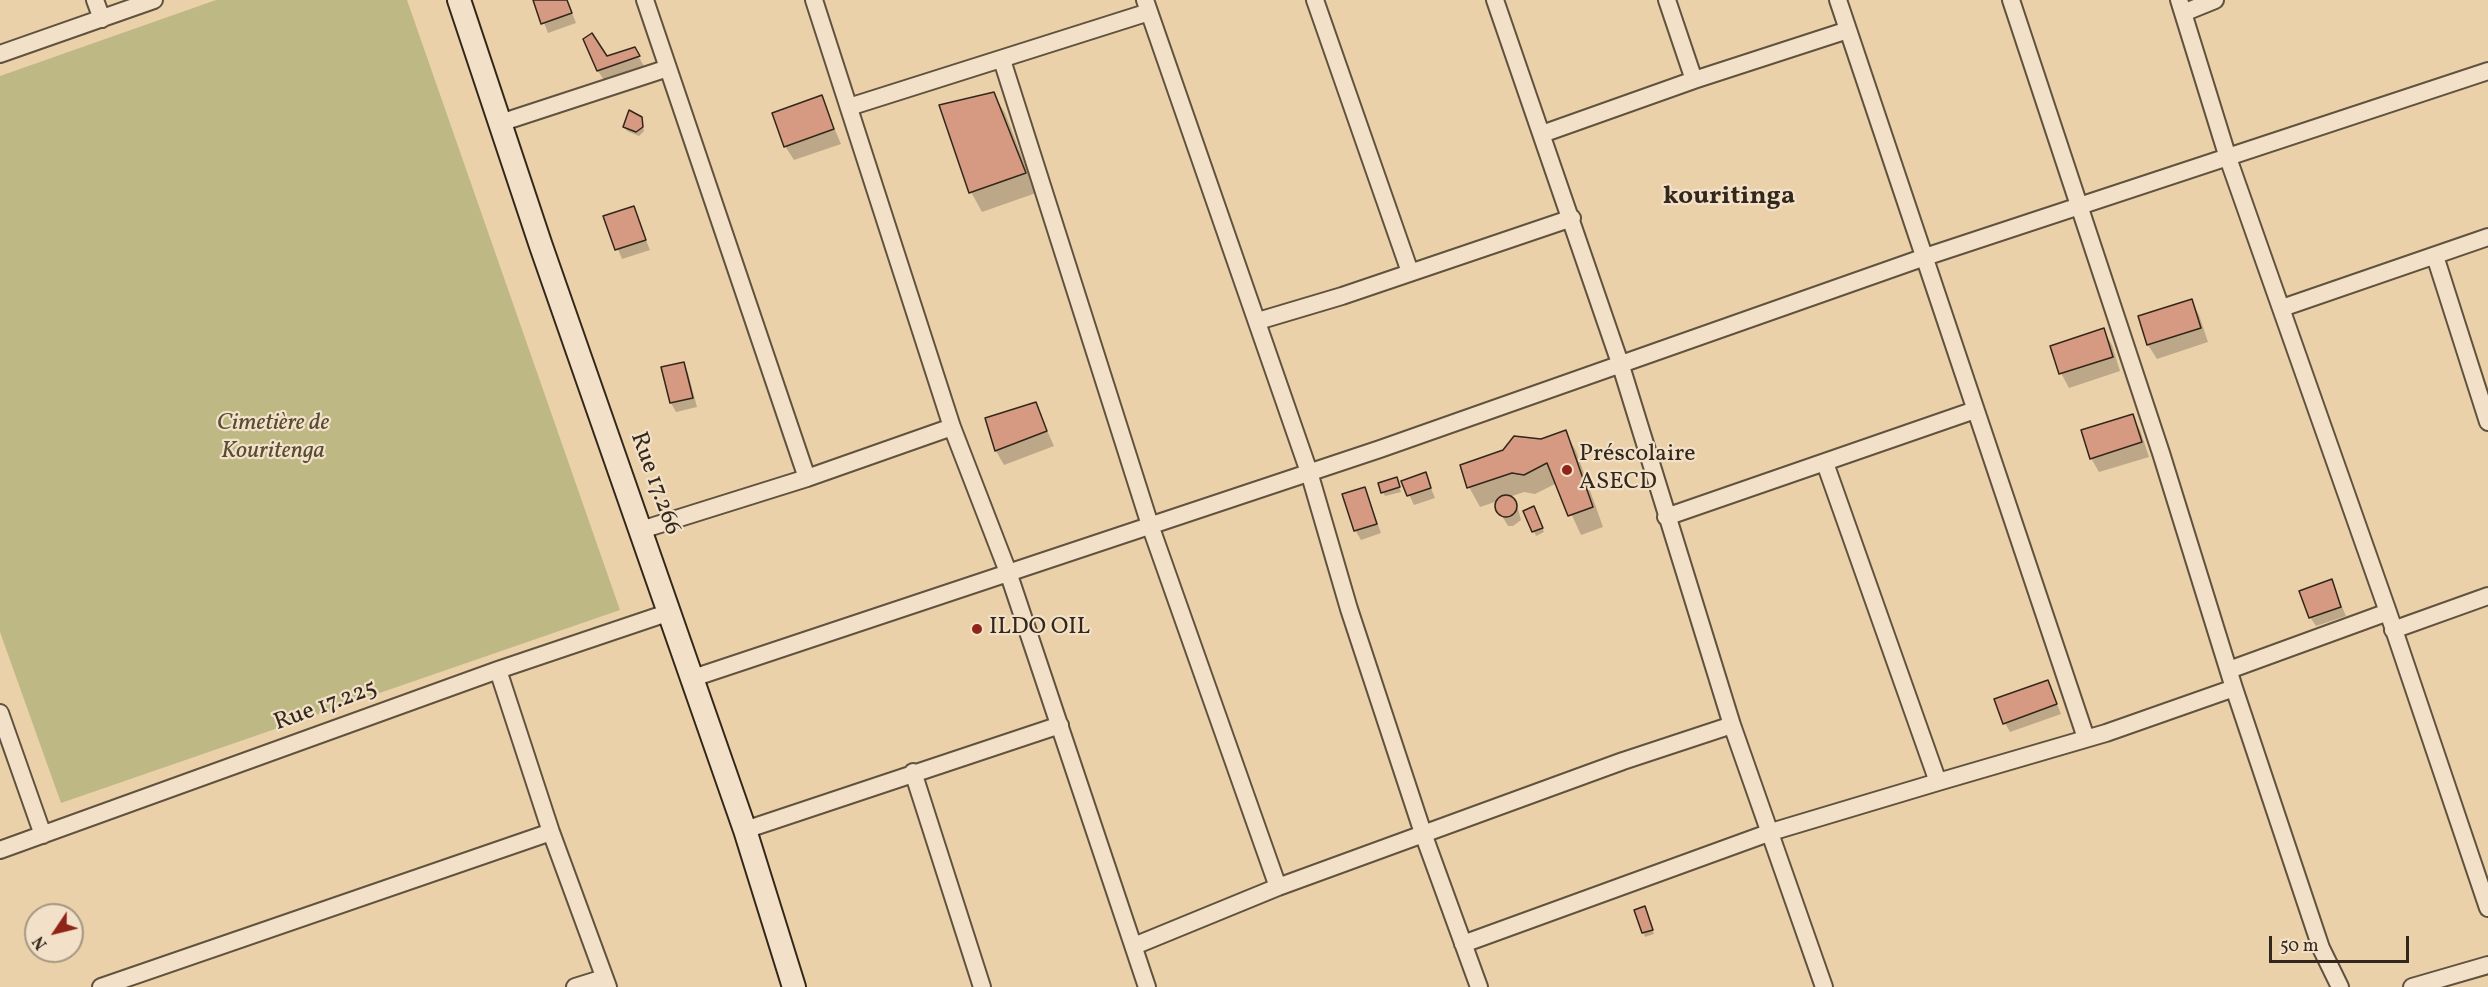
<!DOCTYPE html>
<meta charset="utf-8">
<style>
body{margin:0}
#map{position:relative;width:2488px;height:987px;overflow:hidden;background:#ebd1aa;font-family:Vollkorn,serif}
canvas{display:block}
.north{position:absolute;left:24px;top:903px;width:60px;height:60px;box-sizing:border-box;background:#f2e1c8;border:2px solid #a59782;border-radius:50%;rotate:235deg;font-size:16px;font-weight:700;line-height:24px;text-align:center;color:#32271a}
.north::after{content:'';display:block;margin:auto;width:21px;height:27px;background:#8f2418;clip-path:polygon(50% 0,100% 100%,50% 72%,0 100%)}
.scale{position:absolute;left:2269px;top:936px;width:140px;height:27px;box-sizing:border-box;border:3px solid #32271a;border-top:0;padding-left:8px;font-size:18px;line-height:21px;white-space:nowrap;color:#32271a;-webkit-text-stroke:4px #f2e1c8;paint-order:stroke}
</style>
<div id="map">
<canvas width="2488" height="987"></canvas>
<div class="north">N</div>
<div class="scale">50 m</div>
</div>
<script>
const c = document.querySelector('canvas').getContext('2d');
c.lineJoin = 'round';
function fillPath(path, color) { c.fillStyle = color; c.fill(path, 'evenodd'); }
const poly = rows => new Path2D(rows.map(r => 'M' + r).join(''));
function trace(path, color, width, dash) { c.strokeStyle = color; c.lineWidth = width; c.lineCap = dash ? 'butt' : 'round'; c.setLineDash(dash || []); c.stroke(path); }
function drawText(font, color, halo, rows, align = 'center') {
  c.font = font + ' Vollkorn,serif'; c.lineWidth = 4.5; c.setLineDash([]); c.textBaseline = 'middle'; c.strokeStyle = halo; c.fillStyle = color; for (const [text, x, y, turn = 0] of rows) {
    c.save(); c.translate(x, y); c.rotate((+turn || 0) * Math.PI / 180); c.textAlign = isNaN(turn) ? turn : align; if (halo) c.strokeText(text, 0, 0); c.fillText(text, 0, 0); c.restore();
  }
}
fillPath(poly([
 [216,0,407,0,620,610,61,803,0,632,0,76]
]), '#beb984');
fillPath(poly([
 [535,0,567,0,576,23,548,33],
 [634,49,644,66,604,80,598,71,607,58],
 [993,94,1005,113,1036,193,982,212,971,192,941,106],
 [821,97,841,144,794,160,785,146],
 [641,118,644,131,639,136,627,131,625,127],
 [633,208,650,250,622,259,605,217],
 [2191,300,2199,315,2208,342,2157,359,2148,345,2139,317],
 [2103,330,2112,345,2120,371,2069,388,2061,373,2052,347],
 [683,363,688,373,697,407,676,412,671,403,663,368],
 [1035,403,1054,446,1004,465,996,451],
 [2132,416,2140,430,2149,457,2099,472,2091,458],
 [1565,432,1576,451,1603,527,1581,535,1557,483,1535,494,1524,492,1506,498,1513,499,1518,509,1521,520,1513,526,1508,526,1496,506,1498,501,1480,507,1469,487,1541,440],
 [1425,474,1435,498,1414,505,1403,482],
 [1398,483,1401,492,1385,496,1383,492],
 [1365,488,1381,533,1361,540,1355,530],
 [1525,511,1536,512,1544,532,1536,536],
 [2331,581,2346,616,2316,626,2310,617],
 [2048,681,2061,714,2010,732,2005,723],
 [1635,911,1646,912,1654,934,1645,937]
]), '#0003');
const building = poly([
 [533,0,567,0,572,13,541,24,533,0],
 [592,33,607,56,635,47,640,56,597,71,583,39,592,33],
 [994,92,1026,173,969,193,939,105,994,92],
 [822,95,834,129,784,147,772,113,822,95],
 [629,110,642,117,643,127,636,132,623,127,629,110],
 [634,206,646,240,615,250,603,216,634,206],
 [2192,299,2201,328,2147,345,2138,316,2192,299],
 [2104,328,2113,357,2059,374,2050,346,2104,328],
 [684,362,693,398,670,403,661,367,684,362],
 [1036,402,1047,431,995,451,985,418,1036,402],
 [2133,414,2142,442,2090,459,2081,430,2133,414],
 [1566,430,1593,507,1568,516,1547,463,1524,475,1512,473,1467,488,1460,465,1503,450,1514,436,1541,439,1566,430],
 [1426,472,1431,488,1407,496,1401,481,1426,472],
 [1397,477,1400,487,1381,493,1378,483,1397,477],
 [1365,487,1377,524,1354,531,1342,494,1365,487],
 '1495 506a11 11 0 1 1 22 0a11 11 0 1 1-22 0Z',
 [1534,506,1543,528,1532,532,1523,511,1534,506],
 [2332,579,2341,607,2309,618,2299,591,2332,579],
 [2048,680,2057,704,2003,724,1994,699,2048,680],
 [1645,906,1653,930,1642,933,1634,910,1645,906]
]);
fillPath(building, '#d59a81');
trace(building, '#32271a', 1.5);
const minor = poly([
 [95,0,102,19],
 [645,0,807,478],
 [814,0,952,427,1008,572,1147,987],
 [1145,0,1309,472,1349,609,1424,836,1479,987],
 [1315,0,1410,272],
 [1495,0,1621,366,1732,725,1824,987],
 [1667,0,1694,80],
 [1838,0,2086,738],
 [2011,0,2161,453,2234,688,2321,948,2340,987],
 [2179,0,2228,158,2388,612,2488,908],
 [2183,13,2215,0],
 [0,54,154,0],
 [1002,60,1150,525,1278,887],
 [849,107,1149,12],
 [500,123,668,68],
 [1542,134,1694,80,1848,30],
 [2435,256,2488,422],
 [2282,308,2488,237],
 [1258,321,1342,296,1572,218],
 [1666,517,1975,410],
 [641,530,807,478,952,427],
 [2393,630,2488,596],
 [498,670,551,832,608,987],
 [2229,670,2388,612],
 [693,678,1380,449,1925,257,2488,71],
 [0,713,43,835],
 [913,772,982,987],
 [1938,782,2106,733,2234,688],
 [745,830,1060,725],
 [0,850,498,670,670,612],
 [1463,944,1771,832,1938,782,1825,463],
 [1134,946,1278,887,1623,761,1732,725],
 [101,987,551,832],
 [575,987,604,978],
 [2412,987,2488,965]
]);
const secondary = poly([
 [459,0,541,246,745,830,794,987]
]);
trace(minor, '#60523e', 20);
trace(secondary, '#32271a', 26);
trace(minor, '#f2e1c8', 16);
trace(secondary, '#f2e1c8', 22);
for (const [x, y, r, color] of [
 [1567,470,6,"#8f2418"],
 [977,629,6,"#8f2418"]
]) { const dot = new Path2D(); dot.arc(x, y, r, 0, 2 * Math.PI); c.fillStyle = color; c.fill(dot); trace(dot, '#f2e1c8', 2); }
drawText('italic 24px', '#554c34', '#f2e1c8', [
 ["Cimetière de",273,425],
 ["Kouritenga",273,453]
]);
drawText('24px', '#32271a', '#f2e1c8', [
 ["Préscolaire",1579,456],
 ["ASECD",1579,484],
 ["ILDO OIL",989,629]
], 'left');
drawText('24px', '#32271a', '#f2e1c8', [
 ["Rue 17.266",654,484,70],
 ["Rue 17.225",326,707,-20]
]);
drawText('bold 26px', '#32271a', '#f2e1c8', [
 ["kouritinga",1729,198]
]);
</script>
